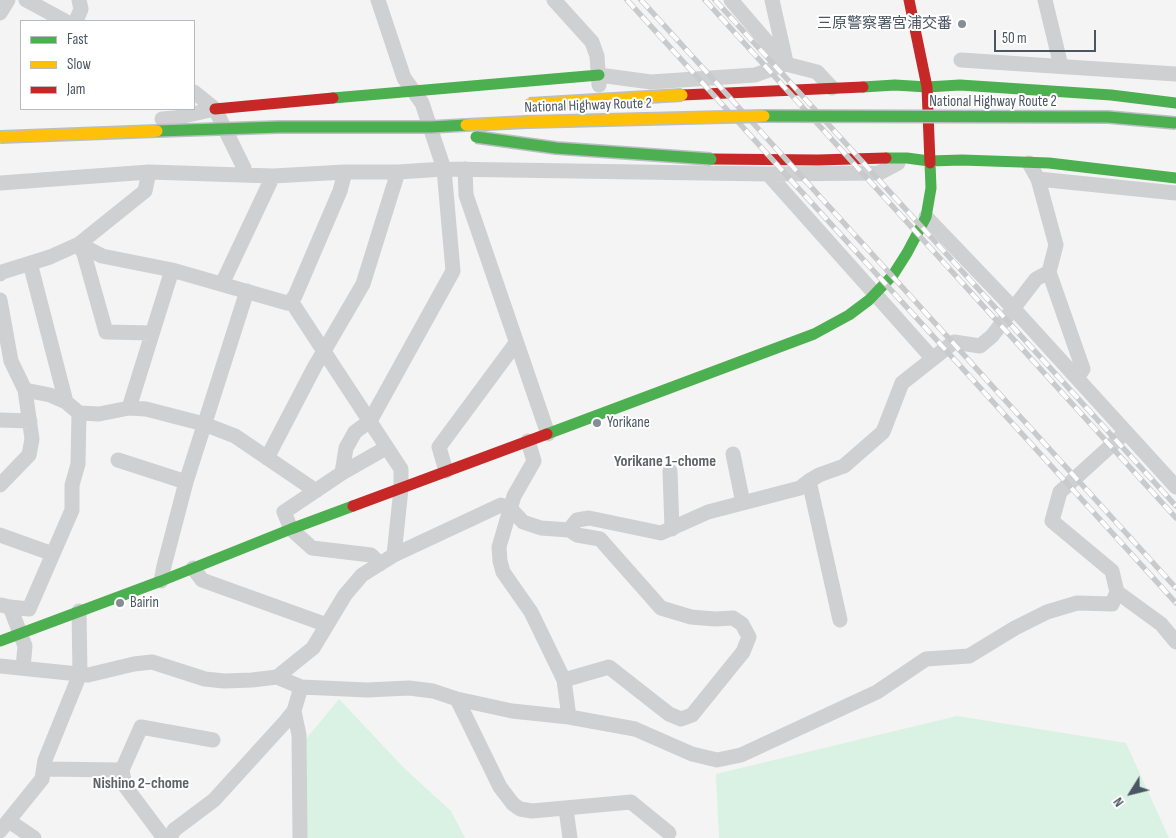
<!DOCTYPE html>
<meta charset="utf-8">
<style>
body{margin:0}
#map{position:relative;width:1176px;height:838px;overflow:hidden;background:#f4f4f4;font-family:"Sofia Sans Condensed",sans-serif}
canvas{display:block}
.legend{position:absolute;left:20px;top:20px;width:175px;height:90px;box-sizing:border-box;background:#fff;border:1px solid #b7bbc0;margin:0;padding:6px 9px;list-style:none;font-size:15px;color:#4a5661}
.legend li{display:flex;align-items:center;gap:10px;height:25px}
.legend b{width:25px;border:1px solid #b7bbc0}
.north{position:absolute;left:1106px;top:768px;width:50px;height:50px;-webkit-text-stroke:4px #fff;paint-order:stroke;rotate:234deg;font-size:14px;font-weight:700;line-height:20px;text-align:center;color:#4a5661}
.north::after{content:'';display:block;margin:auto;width:18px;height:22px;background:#4a5661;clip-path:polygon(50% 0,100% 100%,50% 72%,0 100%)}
.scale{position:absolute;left:994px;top:30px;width:102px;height:22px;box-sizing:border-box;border:2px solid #4a5661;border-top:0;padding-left:6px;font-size:15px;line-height:18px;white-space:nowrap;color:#4a5661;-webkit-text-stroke:4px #fff;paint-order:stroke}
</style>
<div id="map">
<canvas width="1176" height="838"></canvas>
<ul class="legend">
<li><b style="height:6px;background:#4caf50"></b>Fast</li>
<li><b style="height:6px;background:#ffc107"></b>Slow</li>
<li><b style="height:6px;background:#c62828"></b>Jam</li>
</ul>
<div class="north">N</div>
<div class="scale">50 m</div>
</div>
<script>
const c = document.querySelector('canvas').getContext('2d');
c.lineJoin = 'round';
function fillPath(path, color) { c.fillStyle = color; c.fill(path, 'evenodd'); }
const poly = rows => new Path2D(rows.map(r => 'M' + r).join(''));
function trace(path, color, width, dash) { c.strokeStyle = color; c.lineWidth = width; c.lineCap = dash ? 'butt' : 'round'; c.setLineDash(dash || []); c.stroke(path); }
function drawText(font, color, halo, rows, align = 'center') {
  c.font = font + ' "Sofia Sans Condensed","Noto Sans JP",sans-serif'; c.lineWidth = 4; c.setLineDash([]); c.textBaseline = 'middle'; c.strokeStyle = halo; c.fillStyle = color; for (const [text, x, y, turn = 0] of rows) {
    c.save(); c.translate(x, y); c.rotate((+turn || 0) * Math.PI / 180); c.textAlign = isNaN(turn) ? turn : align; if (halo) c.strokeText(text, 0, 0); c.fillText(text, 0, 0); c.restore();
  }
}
fillPath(poly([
 [339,699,405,769,451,811,465,838,307,838,306,739],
 [957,716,1126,743,1169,838,719,838,716,774]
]), '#d9f2e3');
trace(poly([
 [26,0,65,21],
 [554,0,592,42,597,56,599,85],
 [731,0,786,64],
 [772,0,786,62],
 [1045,0,1061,66],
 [0,13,8,0],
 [76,21,81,9,79,0],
 [961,60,1176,74],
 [599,75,651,82,755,75,786,64,817,72,832,88],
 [194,92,215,109,244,168,243,175],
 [162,119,175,118,215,109],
 [1029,163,1038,179,1056,245,1049,272,1083,369,1077,378],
 [465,169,466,195,548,434],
 [768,174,933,359],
 [1038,179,1176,193],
 [0,183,149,172,273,176,345,172,398,172,444,169,768,174,879,173,898,163],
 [926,217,1014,309,1176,487],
 [79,244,102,256,172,270,287,303,291,301,295,296,340,191,345,172],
 [79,244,84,254,106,332,152,333],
 [30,263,66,402],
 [0,274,2,272,50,257,79,244,145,191,149,172],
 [222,284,273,176],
 [0,300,11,361,25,390,32,439,29,455,0,485],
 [291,301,401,469,401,489,394,555],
 [25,390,50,395,66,402,79,413,99,414,129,408,146,409,204,424,235,436,316,491],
 [129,408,172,270],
 [0,420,30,421],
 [1126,432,1060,492,1052,521,1112,571,1117,592,1161,624,1176,642],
 [528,441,534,461,514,496,499,547,500,561,503,572,531,612,564,680,569,717],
 [733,454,743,503],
 [267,458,315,366,324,351,363,284,398,172],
 [118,460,186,482],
 [446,471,439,447,516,343],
 [670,471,672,529],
 [342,473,346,448,355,432,370,421,453,271,444,169,422,103,404,78,378,0],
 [809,481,819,475,844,466,883,432,902,383,954,342,980,346,992,336,1036,279,1049,272],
 [569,530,577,520,589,518,661,533,708,512,800,488,809,481,840,620],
 [0,535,53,554],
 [380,564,371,555,312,548,291,529,284,512,342,473,386,448],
 [193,568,202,580,327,625],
 [161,581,164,566,186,482,247,291],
 [1,605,10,607,25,646,23,668],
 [10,607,29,609,72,510,72,485,78,464,79,413],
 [0,666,88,675,134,664,152,662,205,679,224,681,252,680,277,677,313,648,345,595,362,575,394,555,501,505,510,508,523,522,541,528,569,530,577,535,600,539,661,608,691,617,715,619,733,618,742,624,749,637,743,652,692,715,681,719,669,714,609,667,564,680],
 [277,677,301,687,367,690,409,688,433,691,457,699,512,711,569,717,635,729,692,754,717,760,741,755,877,692,926,659,969,656,1015,628,1047,612,1077,603,1112,604,1117,592],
 [457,699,500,787,513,804,520,809,532,811,631,802,669,833],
 [294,711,299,735,300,838],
 [44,769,122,770,141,727,213,740],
 [122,770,125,786,164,838],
 [566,809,570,838],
 [9,821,34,838],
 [0,831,42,779,45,760,80,674,79,611],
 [170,838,174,830,214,800,285,722,294,711,301,687]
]), '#ced0d2', 15);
trace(poly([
 [863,87,895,85,927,87,960,85,1111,95,1176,103],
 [333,98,599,75],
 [886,158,907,158,929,161,962,160,1049,163,1176,178],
 [547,434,814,334,849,315,869,300,893,275,907,253,926,217,931,188,930,163],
 [0,641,161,581,291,529,353,506]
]), '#4caf50', 11);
trace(poly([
 [909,0,927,87,930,163],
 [682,95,863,87],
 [215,109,333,98],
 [711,159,818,160,886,158],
 [353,506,547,434]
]), '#c62828', 11);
const rail = poly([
 [627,0,1176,603],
 [641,0,1176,588],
 [705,0,1176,518],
 [715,0,1176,506]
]);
trace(rail, '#c9cacc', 5.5);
trace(rail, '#fff', 4, [11]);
const fastBridge = poly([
 [764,116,1108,117,1176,123],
 [157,131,279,127,431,127,466,125],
 [476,137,556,148,711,159]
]);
const slowBridge = poly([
 [529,104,682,95],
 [466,125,527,122,764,116],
 [0,137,157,131]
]);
trace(fastBridge, '#b9bec3', 14, []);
trace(slowBridge, '#b9bec3', 14, []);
trace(fastBridge, '#4caf50', 11);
trace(slowBridge, '#ffc107', 11);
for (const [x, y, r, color] of [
 [962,24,5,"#868d94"],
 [597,423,5,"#868d94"],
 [120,603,5,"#868d94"]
]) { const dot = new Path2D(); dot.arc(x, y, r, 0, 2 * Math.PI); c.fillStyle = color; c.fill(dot); trace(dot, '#fff', 2); }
drawText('15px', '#4a5661', '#fff', [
 ["三原警察署宮浦交番",952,24,"right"],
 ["Yorikane",607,423],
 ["Bairin",130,603]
], 'left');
drawText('15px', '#4a5661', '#fff', [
 ["National Highway Route 2",993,102],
 ["National Highway Route 2",588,106,-2]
]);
drawText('bold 16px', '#5f6368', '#fff', [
 ["Yorikane 1-chome",665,462],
 ["Nishino 2-chome",141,784]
]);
</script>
